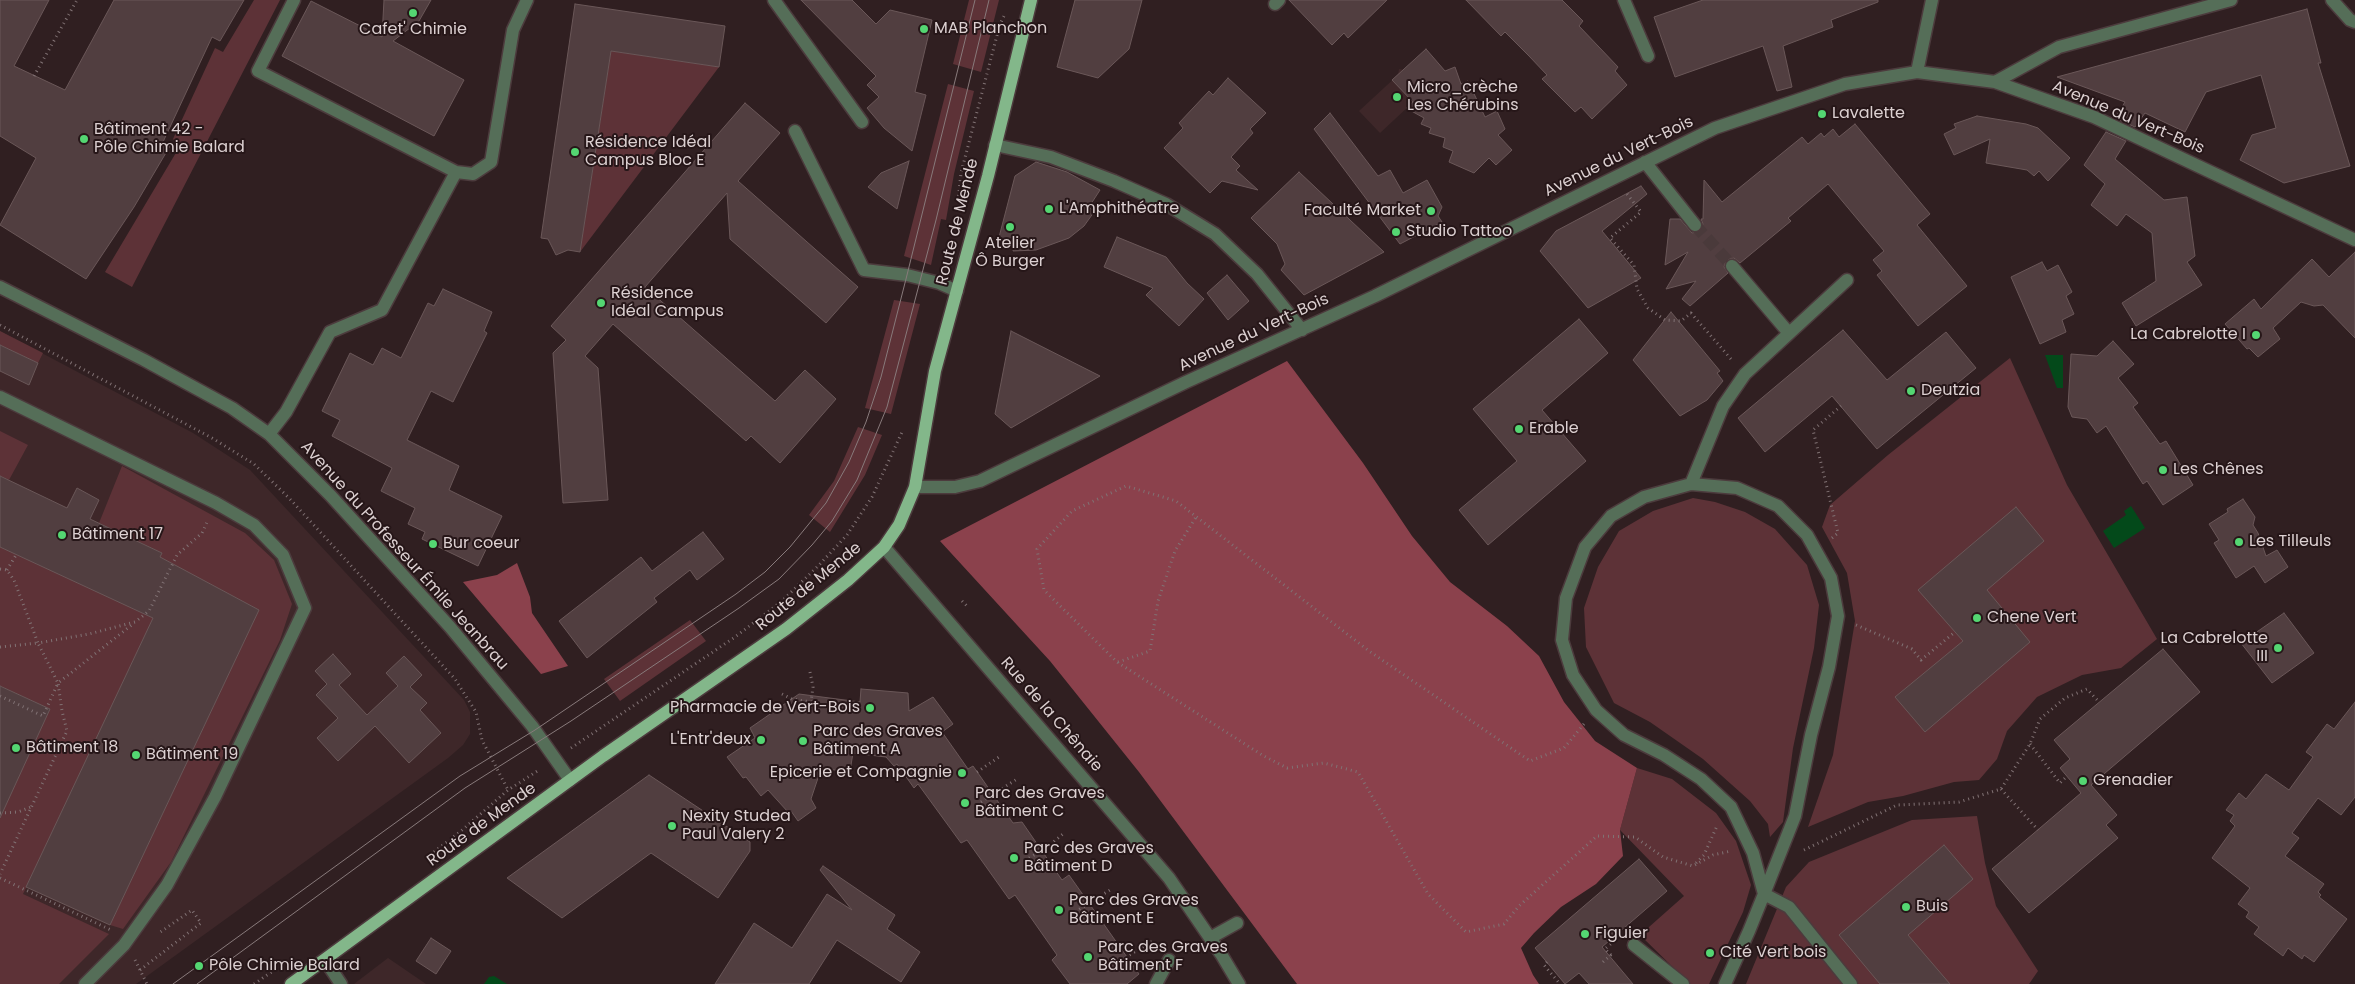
<!DOCTYPE html>
<meta charset="utf-8">
<style>
body{margin:0}
canvas{display:block;background:#301f21}
</style>
<canvas width="2355" height="984"></canvas>
<script>
const c = document.querySelector('canvas').getContext('2d');
c.lineJoin = 'round';
function fillPath(path, color) { c.fillStyle = color; c.fill(path, 'evenodd'); }
const poly = rows => new Path2D(rows.map(r => 'M' + r).join(''));
function trace(path, color, width, dash) { c.strokeStyle = color; c.lineWidth = width; c.lineCap = dash ? 'butt' : 'round'; c.setLineDash(dash || []); c.stroke(path); }
function drawText(font, color, halo, rows, align = 'center') {
  c.font = font + ' Poppins,sans-serif'; c.lineWidth = 4; c.setLineDash([]); c.textBaseline = 'middle'; c.strokeStyle = halo; c.fillStyle = color; for (const [text, x, y, turn = 0] of rows) {
    c.save(); c.translate(x, y); c.rotate((+turn || 0) * Math.PI / 180); c.textAlign = isNaN(turn) ? turn : align; if (halo) c.strokeText(text, 0, 0); c.fillText(text, 0, 0); c.restore();
  }
}
fillPath(poly([
 [1399,69,1404,70,1425,91,1380,133,1359,111,1398,75],
 [0,331,193,433,250,470,464,700,470,712,470,734,463,745,448,758,136,984,0,984],
 [388,958,426,984,354,984]
]), '#3e2729');
fillPath(poly([
 [254,0,280,0,132,287,105,272,180,146,173,139,215,48,223,52],
 [969,0,999,0,981,72,953,64],
 [611,51,719,67,580,252],
 [948,84,974,91,954,174,946,220,941,219,931,265,904,256],
 [894,300,920,304,891,414,865,408],
 [0,331,43,353,38,363,0,345],
 [2010,358,2067,485,2157,639,2121,668,2082,675,2037,697,2007,731,1997,759,1979,780,1954,782,1903,796,1868,802,1808,827,1833,755,1855,621,1847,573,1822,527,1830,505,1888,455],
 [858,427,882,435,865,475,830,532,809,515,834,481],
 [0,431,28,445,9,480,0,476],
 [122,466,245,533,274,560,292,604,280,640,171,862,123,929,110,925,259,610,178,567,23,894,109,934,59,984,0,984,0,792,9,796,50,709,0,686,0,546,135,609,162,553,99,523],
 [1693,498,1715,502,1745,512,1775,529,1807,565,1819,605,1814,648,1793,748,1783,822,1770,837,1768,824,1750,801,1703,759,1650,722,1614,703,1586,647,1584,608,1598,567,1619,531,1653,511],
 [690,620,706,641,620,701,604,679],
 [1637,768,1672,779,1716,813,1736,841,1751,885,1743,912,1709,984,1680,984,1685,979,1640,935,1684,896,1620,830],
 [1977,816,1985,863,1996,906,2038,971,2029,984,1746,984,1786,887,1809,862,1912,820]
]), '#5d3237');
fillPath(poly([
 [1287,361,1363,463,1412,536,1450,582,1507,626,1539,656,1564,702,1595,741,1637,768,1620,830,1623,856,1596,884,1561,907,1534,933,1521,948,1533,975,1539,984,1297,984,1139,772,1050,661,940,541],
 [517,563,530,597,532,613,568,666,541,674,463,582,497,575]
]), '#8b414c');
fillPath(poly([
 [2045,355,2063,355,2063,388,2057,388],
 [2131,506,2145,528,2114,548,2103,531,2126,515,2124,511],
 [494,976,507,984,484,984,489,977]
]), '#03491a');
const building = poly([
 [0,0,49,0,14,66,65,90,114,0,244,0,220,41,212,37,163,142,170,146,134,207,86,279,0,225,36,158,0,136,0,0],
 [384,0,431,0,419,21,393,41,464,80,434,136,282,56,311,1,382,37,384,0],
 [801,0,852,0,876,24,890,10,932,20,915,92,926,95,912,151,884,128,867,108,879,97,867,85,876,76,801,0],
 [1075,0,1142,0,1129,49,1098,78,1057,67,1075,0],
 [1289,0,1387,0,1348,38,1344,33,1332,45,1289,0],
 [1466,0,1562,0,1583,21,1579,26,1618,67,1615,71,1627,85,1592,119,1581,107,1575,112,1542,79,1547,75,1529,56,1505,32,1501,36,1466,0],
 [1703,0,1878,0,1878,2,1831,20,1833,27,1783,46,1792,87,1777,91,1763,46,1675,77,1654,17,1703,0],
 [575,4,725,26,719,67,611,51,580,252,568,250,556,255,548,239,541,238,575,4],
 [2307,9,2321,63,2318,63,2350,166,2284,183,2240,160,2252,135,2276,128,2261,75,2206,92,2185,132,2145,113,2135,127,2115,118,2125,102,2057,77,2307,9],
 [1426,49,1445,71,1455,67,1461,84,1468,81,1485,117,1497,111,1505,129,1498,135,1512,150,1496,165,1489,158,1474,173,1449,162,1453,151,1443,147,1445,138,1429,133,1431,128,1421,124,1424,118,1406,108,1413,102,1392,80,1426,49],
 [1228,78,1266,113,1250,129,1253,133,1231,157,1240,166,1236,170,1258,190,1222,181,1210,193,1164,148,1183,128,1179,123,1209,91,1213,95,1228,78],
 [745,103,780,133,738,181,858,287,826,323,730,239,727,193,645,287,775,401,805,370,836,399,780,463,751,436,746,441,613,324,585,356,598,368,608,500,563,503,553,353,566,340,551,326,745,103],
 [1330,113,1378,176,1390,170,1403,193,1427,180,1442,207,1438,216,1442,222,1400,244,1314,129,1330,113],
 [1977,116,2026,124,2038,128,2070,158,2048,181,2039,171,2034,176,2027,170,1986,163,1990,139,1954,155,1944,134,1956,128,1954,124,1977,116],
 [1855,124,1930,214,1917,225,1967,286,1918,326,1877,275,1882,271,1873,260,1884,251,1828,184,1788,218,1791,221,1740,263,1734,258,1726,260,1724,267,1728,273,1690,306,1682,299,1696,281,1666,289,1688,252,1665,265,1670,219,1680,219,1692,233,1700,231,1703,224,1701,219,1703,219,1704,180,1722,202,1802,137,1808,144,1821,133,1824,137,1833,129,1839,137,1855,124],
 [2106,132,2126,141,2115,159,2164,200,2187,197,2195,256,2187,262,2202,285,2136,326,2122,303,2156,281,2152,233,2126,214,2117,226,2091,205,2105,184,2084,165,2106,132],
 [909,161,897,209,868,187,881,173,909,161],
 [1036,162,1067,172,1100,190,1089,207,1094,212,1084,226,1069,238,1036,250,1013,251,1014,245,998,241,1015,176,1036,162],
 [1299,172,1384,252,1304,295,1281,270,1285,264,1277,244,1251,218,1299,172],
 [1641,186,1647,194,1602,231,1641,278,1588,308,1540,251,1556,231,1641,186],
 [1117,237,1166,257,1187,283,1204,299,1179,326,1146,295,1153,288,1104,267,1117,237],
 [2355,252,2355,338,2323,305,2314,306,2301,302,2273,328,2280,339,2258,357,2249,348,2247,349,2225,324,2254,299,2261,309,2312,259,2329,277,2355,252],
 [2042,262,2047,271,2058,265,2072,292,2066,296,2074,314,2062,320,2066,332,2040,344,2011,277,2042,262],
 [1227,275,1249,301,1228,320,1207,293,1227,275],
 [443,289,492,312,484,331,487,333,453,402,431,391,407,440,459,466,449,490,502,516,478,566,422,539,425,532,408,524,415,508,381,491,392,468,332,436,340,420,322,411,350,353,373,365,382,348,401,358,428,303,434,306,443,289],
 [1671,312,1720,371,1717,373,1723,381,1707,400,1680,416,1633,360,1671,312],
 [1579,319,1608,353,1542,410,1586,461,1488,545,1459,510,1517,461,1473,409,1579,319],
 [1843,330,1887,380,1946,332,1976,368,1877,449,1832,396,1765,452,1738,418,1843,330],
 [1011,331,1100,376,1011,428,995,414,1011,331],
 [2113,341,2134,364,2118,378,2138,403,2133,407,2160,444,2166,441,2193,485,2163,505,2147,481,2143,484,2106,426,2097,433,2087,419,2072,417,2068,407,2071,354,2097,356,2113,341],
 [0,345,38,363,29,385,0,371,0,345],
 [0,476,67,508,77,488,99,500,90,519,162,553,160,557,259,610,110,925,26,887,153,618,0,547,0,476],
 [2243,499,2255,517,2253,525,2258,533,2266,556,2277,550,2288,567,2265,583,2254,566,2236,578,2214,543,2219,540,2209,524,2228,512,2227,509,2243,499],
 [2016,507,2044,541,1987,590,2030,642,1925,732,1895,697,1963,641,1918,590,2016,507],
 [703,532,724,559,697,580,690,570,654,598,657,602,587,658,559,621,641,557,652,571,703,532],
 [2284,613,2314,653,2272,683,2241,643,2284,613],
 [2163,649,2200,692,2091,785,2117,815,2106,825,2118,838,2029,913,1992,869,2081,793,2060,768,2070,759,2054,740,2163,649],
 [333,654,351,674,339,685,367,715,398,686,386,673,404,656,422,675,410,687,427,703,420,710,441,733,409,763,375,726,338,761,317,738,338,718,316,695,327,684,315,671,333,654],
 [0,686,50,709,0,818,0,686],
 [861,689,908,693,909,711,933,697,953,724,942,732,968,769,973,766,1013,823,1022,822,1062,880,1069,875,1139,974,1127,984,1070,984,1052,960,1057,955,1015,895,1009,899,967,840,961,843,918,784,914,788,897,764,894,766,886,757,853,753,850,771,821,769,811,799,816,808,798,821,791,811,788,812,768,790,761,796,746,777,743,778,727,757,755,738,750,728,799,694,860,702,861,689],
 [2355,702,2355,797,2341,815,2318,798,2292,833,2299,838,2285,856,2324,884,2318,892,2321,895,2319,897,2347,919,2314,962,2304,955,2302,959,2288,948,2283,956,2254,934,2259,927,2246,917,2249,912,2238,904,2250,888,2212,858,2235,826,2230,821,2234,815,2226,810,2239,793,2246,799,2266,774,2289,790,2313,757,2306,752,2327,724,2334,729,2355,702],
 [649,775,750,842,750,851,718,898,651,853,562,918,507,878,649,775],
 [1944,845,1973,879,1908,935,1950,984,1880,984,1839,935,1944,845],
 [1639,859,1667,891,1602,947,1633,984,1589,984,1579,973,1565,984,1535,948,1639,859],
 [823,866,895,915,887,929,920,952,901,982,837,940,809,984,715,984,754,923,792,948,827,894,852,910,820,870,823,866],
 [431,938,451,951,436,974,416,961,431,938]
]);
fillPath(building, '#513e40');
trace(building, '#6a5758', 1);
trace(poly([
 [1695,225,1732,266]
]), '#4a3a3b', 12, [12, 6]);
const minor = poly([
 [294,0,258,71,456,172,473,174,491,162,513,30,527,0],
 [774,0,862,122],
 [1624,0,1648,56],
 [2332,0,2350,20,2355,22],
 [1275,4,1279,0],
 [1917,72,1932,0],
 [1995,82,2059,47,2231,0],
 [795,131,864,270,907,275,939,283,957,291],
 [995,145,1051,157,1114,181,1166,204,1215,234,1257,274,1302,330],
 [1645,162,1695,225],
 [1732,266,1788,332],
 [0,287,144,360,232,408,269,434,331,496,450,627,532,726,570,780],
 [0,397,216,503,254,525,283,555,305,608,215,797,167,885,124,945,85,984],
 [269,434,286,412,330,332,382,310,456,172],
 [1691,484,1723,406,1745,374,1847,280],
 [915,487,955,487,980,481,1186,382,1375,296,1715,128,1845,84,1917,72,1995,82,2094,117,2355,240],
 [884,547,1169,878,1221,954,1239,984],
 [1210,938,1237,923],
 [1634,945,1683,984],
 [325,960,341,984],
 [1156,984,1169,960],
 [1725,984,1749,931,1764,894,1795,816,1811,735,1829,667,1838,616,1831,578,1807,535,1778,506,1737,488,1691,484,1644,497,1611,516,1585,547,1566,598,1562,640,1573,675,1596,710,1624,735,1664,755,1701,779,1731,807,1753,853,1764,894,1789,907,1851,984]
]);
const major = poly([
 [291,984,603,756,786,629,848,580,884,547,899,525,915,487,935,371,988,176,1031,0]
]);
trace(minor, '#4c3b3d', 15);
trace(major, '#4c3b3d', 15);
trace(poly([
 [34,76,77,0],
 [1627,194,1641,212,1610,238,1634,265,1637,289,1648,308,1665,320,1681,321,1691,313,1731,359],
 [958,201,961,173,1000,24,1005,14],
 [0,325,212,438,254,464,289,498,455,679,476,712,482,740,508,790],
 [1832,538,1838,533,1813,430,1841,406],
 [0,569,7,570,14,580,38,643,89,634,135,622,149,611,177,555,202,533,208,520],
 [7,570,16,555],
 [962,601,969,608],
 [1856,625,1912,649,1921,660,1955,632],
 [0,647,38,643,58,683,133,624],
 [1118,662,1150,651,1158,601,1175,551,1196,517],
 [810,672,813,687,811,702],
 [782,694,792,699,811,702,810,709],
 [0,696,43,716,58,683,62,711,67,731,0,874],
 [1584,724,1564,748,1530,761,1369,651,1176,501,1126,486,1072,511,1037,549,1044,590,1117,662,1262,755,1287,768,1324,763,1358,772,1428,894,1466,932,1504,924,1519,906,1597,836,1635,837,1663,857,1693,866,1713,855,1731,851],
 [2030,744,2060,783,2067,776],
 [571,748,735,637,782,601,819,565,847,535,872,497,903,430],
 [977,772,999,757],
 [2001,789,2038,830],
 [981,802,1017,779],
 [0,813,18,812,31,807],
 [1804,850,1897,805,1959,802,2001,789,2030,744,2040,719,2065,698,2087,689,2099,702],
 [430,855,461,831,508,790,539,770],
 [1029,858,1045,849,1063,834],
 [1696,863,1704,855,1717,826],
 [0,878,111,930],
 [1075,912,1110,890],
 [1611,955,1605,949,1614,941],
 [135,960,147,984],
 [1121,960,1153,941],
 [1547,962,1544,965,1560,984],
 [1603,962,1612,954],
 [140,970,201,923,192,910,159,933],
 [254,984,276,969]
]), '#817274', 3, [1, 4]);
trace(minor, '#556e58', 12);
trace(major, '#83b78a', 12);
trace(poly([
 [173,984,460,776,535,730,736,594,765,572,790,547,826,503,849,462,866,422,881,377,907,275,975,0],
 [197,984,465,788,571,721,739,608,779,579,812,545,832,521,857,480,887,407,936,220,989,0]
]), '#887a7b', 1);
for (const [x, y, r, color] of [
 [413,13,5,"#54d672"],
 [924,29,5,"#54d672"],
 [1397,97,5,"#54d672"],
 [1822,114,5,"#54d672"],
 [84,139,5,"#54d672"],
 [575,152,5,"#54d672"],
 [1049,209,5,"#54d672"],
 [1431,211,5,"#54d672"],
 [1010,227,5,"#54d672"],
 [1396,232,5,"#54d672"],
 [601,303,5,"#54d672"],
 [2256,335,5,"#54d672"],
 [1911,391,5,"#54d672"],
 [1519,429,5,"#54d672"],
 [2163,470,5,"#54d672"],
 [62,535,5,"#54d672"],
 [2239,542,5,"#54d672"],
 [433,544,5,"#54d672"],
 [1977,618,5,"#54d672"],
 [2278,648,5,"#54d672"],
 [870,708,5,"#54d672"],
 [761,740,5,"#54d672"],
 [803,741,5,"#54d672"],
 [16,748,5,"#54d672"],
 [136,755,5,"#54d672"],
 [962,773,5,"#54d672"],
 [2083,781,5,"#54d672"],
 [965,803,5,"#54d672"],
 [672,826,5,"#54d672"],
 [1014,858,5,"#54d672"],
 [1906,907,5,"#54d672"],
 [1059,910,5,"#54d672"],
 [1585,934,5,"#54d672"],
 [1710,953,5,"#54d672"],
 [1088,957,5,"#54d672"],
 [199,966,5,"#54d672"]
]) { const dot = new Path2D(); dot.arc(x, y, r, 0, 2 * Math.PI); c.fillStyle = color; c.fill(dot); trace(dot, '#261618', 2); }
drawText('16px', '#dcd0d1', '#261618', [
 ["MAB Planchon",934,29],
 ["Cafet' Chimie",413,30,"center"],
 ["Micro_crèche",1407,88],
 ["Les Chérubins",1407,106],
 ["Lavalette",1832,114],
 ["Bâtiment 42 -",94,130],
 ["Pôle Chimie Balard",94,148],
 ["Résidence Idéal",585,143],
 ["Campus Bloc E",585,161],
 ["L'Amphithéatre",1059,209],
 ["Faculté Market",1421,211,"right"],
 ["Studio Tattoo",1406,232],
 ["Atelier",1010,244,"center"],
 ["Ô Burger",1010,262,"center"],
 ["Résidence",611,294],
 ["Idéal Campus",611,312],
 ["La Cabrelotte I",2246,335,"right"],
 ["Deutzia",1921,391],
 ["Erable",1529,429],
 ["Les Chênes",2173,470],
 ["Bâtiment 17",72,535],
 ["Les Tilleuls",2249,542],
 ["Bur coeur",443,544],
 ["Chene Vert",1987,618],
 ["La Cabrelotte",2268,639,"right"],
 ["III",2268,657,"right"],
 ["Pharmacie de Vert-Bois",860,708,"right"],
 ["Parc des Graves",813,732],
 ["Bâtiment A",813,750],
 ["L'Entr'deux",751,740,"right"],
 ["Bâtiment 18",26,748],
 ["Bâtiment 19",146,755],
 ["Epicerie et Compagnie",952,773,"right"],
 ["Grenadier",2093,781],
 ["Parc des Graves",975,794],
 ["Bâtiment C",975,812],
 ["Nexity Studea",682,817],
 ["Paul Valery 2",682,835],
 ["Parc des Graves",1024,849],
 ["Bâtiment D",1024,867],
 ["Parc des Graves",1069,901],
 ["Bâtiment E",1069,919],
 ["Buis",1916,907],
 ["Figuier",1595,934],
 ["Parc des Graves",1098,948],
 ["Bâtiment F",1098,966],
 ["Cité Vert bois",1720,953],
 ["Pôle Chimie Balard",209,966]
], 'left');
drawText('16px', '#dcd0d1', '#261618', [
 ["Avenue du Vert-Bois",2128,118,23],
 ["Avenue du Vert-Bois",1619,157,-26],
 ["Route de Mende",958,222,-76],
 ["Avenue du Vert-Bois",1254,333,-25],
 ["Avenue du Professeur Émile Jeanbrau",404,556,48],
 ["Route de Mende",809,587,-39],
 ["Rue de la Chênaie",1051,715,49],
 ["Route de Mende",482,825,-36]
]);
</script>
